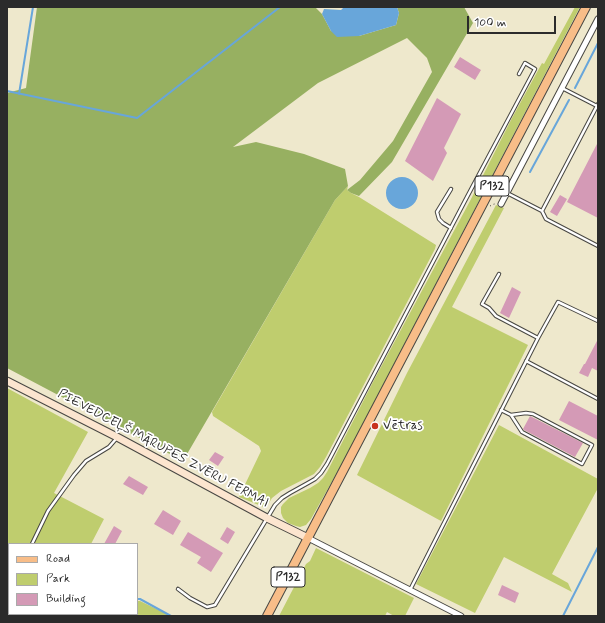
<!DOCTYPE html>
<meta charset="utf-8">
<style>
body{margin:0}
#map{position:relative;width:605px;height:623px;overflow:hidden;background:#eee8cc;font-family:Mynerve,sans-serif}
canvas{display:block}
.frame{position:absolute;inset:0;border:8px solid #2b2b2b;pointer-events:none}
.legend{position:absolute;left:8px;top:543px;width:130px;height:72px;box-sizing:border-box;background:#fff;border:1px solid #aaa;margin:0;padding:5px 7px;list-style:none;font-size:12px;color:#2b2b2b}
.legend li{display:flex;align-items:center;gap:8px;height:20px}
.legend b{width:20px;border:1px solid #aaa}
.scale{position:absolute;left:467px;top:16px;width:89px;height:18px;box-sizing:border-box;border:2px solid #2b2b2b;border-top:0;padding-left:5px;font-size:12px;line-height:14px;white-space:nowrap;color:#2b2b2b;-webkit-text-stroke:3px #fff;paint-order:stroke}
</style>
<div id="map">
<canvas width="605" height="623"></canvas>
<div class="frame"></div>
<ul class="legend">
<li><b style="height:5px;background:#f8bd88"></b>Road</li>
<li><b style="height:11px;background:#bfcd6e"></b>Park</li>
<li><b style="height:11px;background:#d49ab6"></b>Building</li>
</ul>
<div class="scale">100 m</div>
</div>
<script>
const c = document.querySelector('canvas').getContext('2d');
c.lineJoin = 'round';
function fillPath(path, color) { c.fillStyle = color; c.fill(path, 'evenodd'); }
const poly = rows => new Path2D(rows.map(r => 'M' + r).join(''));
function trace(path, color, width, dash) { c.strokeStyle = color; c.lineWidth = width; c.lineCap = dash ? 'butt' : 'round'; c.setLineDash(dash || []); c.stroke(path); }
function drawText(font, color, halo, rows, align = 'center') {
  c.font = font + ' Mynerve,sans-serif'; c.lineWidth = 3.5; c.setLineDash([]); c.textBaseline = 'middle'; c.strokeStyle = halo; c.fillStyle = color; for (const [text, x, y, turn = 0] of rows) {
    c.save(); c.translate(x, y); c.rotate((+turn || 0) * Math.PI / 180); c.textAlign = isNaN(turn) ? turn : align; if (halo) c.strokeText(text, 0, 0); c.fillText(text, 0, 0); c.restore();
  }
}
fillPath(poly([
 [575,7,580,7,344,460,311,519,306,525,300,527,296,526,288,523,283,518,281,513,281,507,283,504,289,498,310,488,318,483,323,478,327,472,374,380,470,201,512,118,542,63,544,64],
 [348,186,347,190,351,193,359,197,436,245,435,249,326,457,320,467,314,474,281,491,272,498,266,508,239,497,261,451,259,446,213,416,212,412,335,200],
 [496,205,504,208,452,307,528,345,441,521,357,475,407,373],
 [7,388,88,432,54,493,104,519,91,544,9,544,9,614,49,614,47,616,7,616],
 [499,425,598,479,598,488,552,574,568,583,572,592,504,557,475,613,416,584],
 [316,548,414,598,405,616,394,616,387,612,385,616,279,616,306,564,310,561],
 [137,601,140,601,171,616,107,616,108,614,137,614]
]), '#bfcd6e');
fillPath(poly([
 [37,7,315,7,322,14,331,31,359,36,396,25,399,13,397,7,464,7,473,23,392,162,359,196,351,193,347,190,360,180,393,141,432,72,427,58,407,38,318,83,233,147,256,142,304,154,345,169,348,186,335,200,183,461,7,368,7,93,26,88]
]), '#97b061');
fillPath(poly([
 [344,7,397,7,399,13,396,25,359,36,337,37,331,31,322,14,324,9,341,10],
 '386 193a16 16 0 1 1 32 0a16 16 0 1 1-32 0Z'
]), '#68a6da');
trace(poly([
 [575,88,598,43],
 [7,91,137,118,280,7],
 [19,94,33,7],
 [530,172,569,100],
 [137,599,140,599,171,616],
 [104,616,106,614],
 [563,616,598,547]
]), '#68a6da', 2);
fillPath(poly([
 [460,57,481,70,475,80,454,67],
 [437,98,461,114,444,148,447,153,433,181,405,161],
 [598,142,598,218,567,202],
 [560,195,567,199,557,216,550,212],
 [512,287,521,292,509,318,500,313],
 [598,339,598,371,592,368,588,377,579,373,584,364,585,364],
 [569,401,598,416,598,440,559,420],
 [530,416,532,417,583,443,575,457,524,430,523,429],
 [215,452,224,457,218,466,209,460],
 [129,476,148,487,143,495,123,484],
 [163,510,181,521,173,535,154,524],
 [114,526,122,531,115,544,104,544],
 [227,527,235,532,228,544,220,539],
 [188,532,223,553,211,572,197,563,201,557,180,545],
 [502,585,519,593,515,603,498,595]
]), '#d49ab6');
const lane = poly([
 [562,88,597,106],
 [451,189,437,212,439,219,443,223,451,228],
 [507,193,542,211,598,104],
 [542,211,546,219,598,246],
 [538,338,558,302,598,321],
 [526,361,598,399],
 [501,410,511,415,526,413,533,414,592,445,582,464,522,432,511,415],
 [32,544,48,511,74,475,86,461,109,447,116,439],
 [178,589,190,598,207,607,215,605,275,505,282,498,290,493,308,483,315,479,321,473,327,464,467,197,535,69,525,63,519,74],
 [410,590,538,338,496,316,489,308,482,304,499,274],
 [7,596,9,592]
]);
const street = poly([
 [501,204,598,19],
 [308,538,461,616]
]);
const secondary = poly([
 [7,381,117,437,267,518,308,538]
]);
const primary = poly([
 [267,616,586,7]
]);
trace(lane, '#484743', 4.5);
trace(street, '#484743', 7);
trace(secondary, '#484743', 9);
trace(primary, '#484743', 10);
trace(poly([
 [490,206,494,204,496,204]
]), '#484743', 1, [1, 3]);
trace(lane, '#fff', 2.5);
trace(street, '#fff', 5);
trace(secondary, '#fce5cf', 7);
trace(primary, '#f8bd88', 8);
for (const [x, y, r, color] of [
 [375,426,4,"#c8321e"]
]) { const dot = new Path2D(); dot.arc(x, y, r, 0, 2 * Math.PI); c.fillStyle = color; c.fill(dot); trace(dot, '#fff', 1.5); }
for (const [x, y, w] of [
 [492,186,34],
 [288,577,34]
]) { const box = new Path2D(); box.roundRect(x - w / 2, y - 10, w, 20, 3); c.fillStyle = '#fff'; c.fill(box); trace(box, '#2b2b2b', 1); }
drawText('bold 12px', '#2b2b2b', null, [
 ["P132",492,186],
 ["P132",288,577]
]);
drawText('13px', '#2b2b2b', '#fff', [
 ["Vētras",383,426]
], 'left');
drawText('13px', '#2b2b2b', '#fff', [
 ["PIEVEDCEĻŠ MĀRUPES ZVĒRU FERMAI",163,449,28]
]);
</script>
